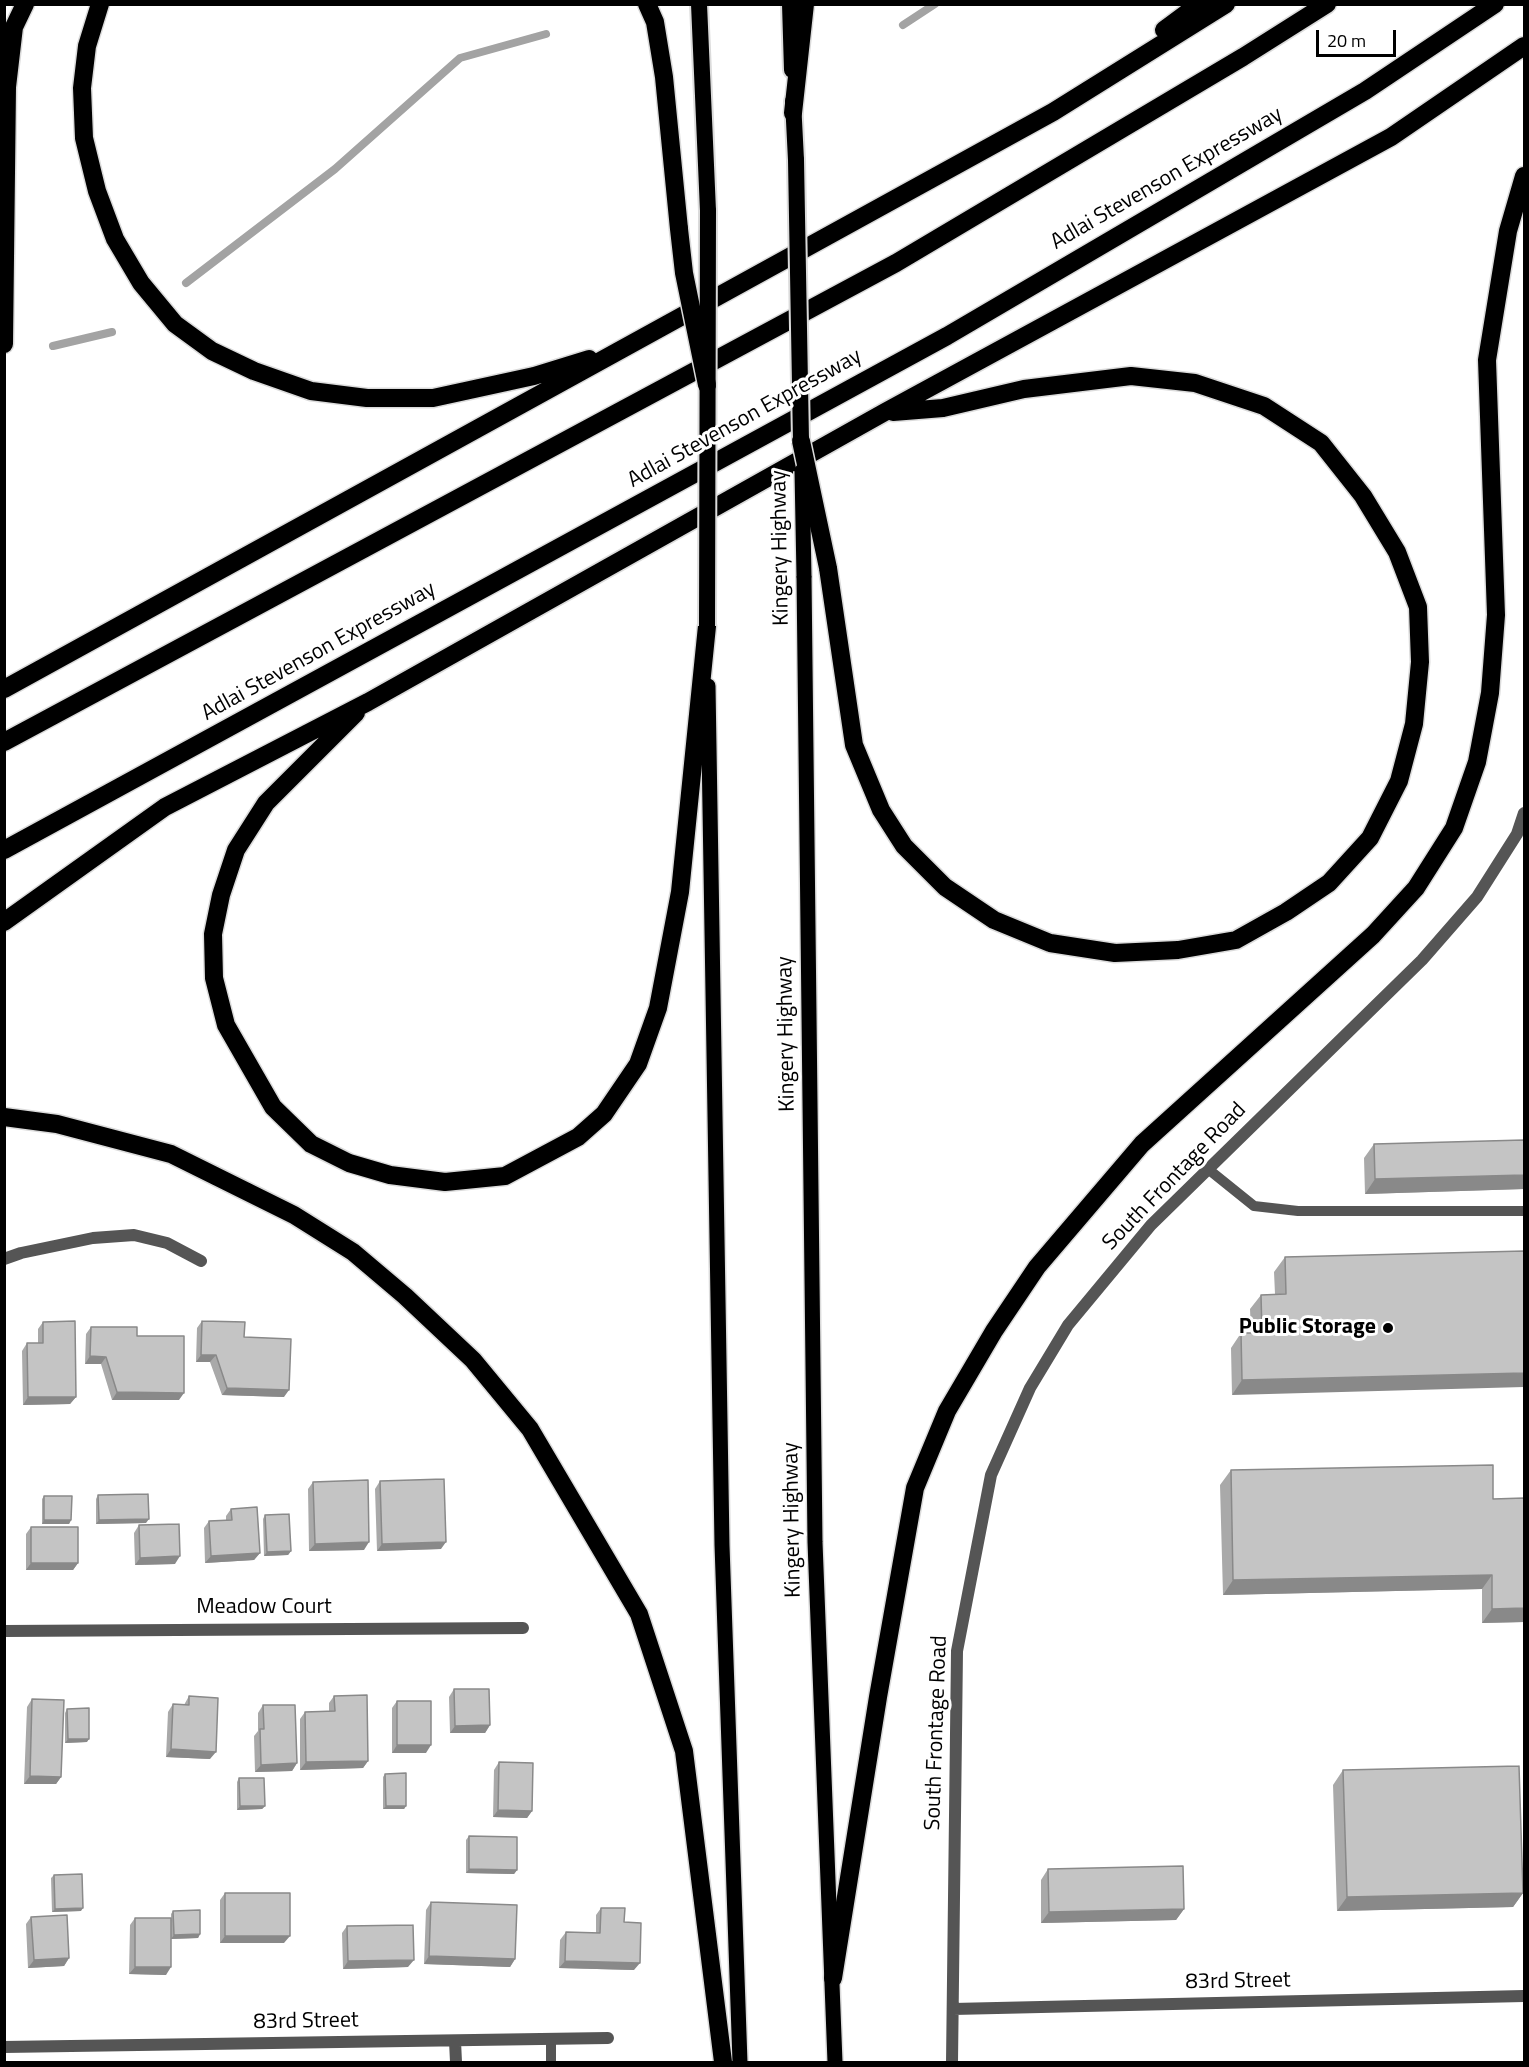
<!DOCTYPE html>
<style>
body{margin:0}
#map{position:relative;width:1529px;height:2067px;overflow:hidden;background:#fff;font-family:"Titillium Web",sans-serif}
canvas{display:block}
.frame{position:absolute;inset:0;border:6px solid #000;pointer-events:none}
.scale{position:absolute;left:1316px;top:30px;width:80px;height:27px;box-sizing:border-box;border:3px solid #000;border-top:0;padding-left:8px;font-size:18px;line-height:21px;white-space:nowrap;color:#000;-webkit-text-stroke:4px #fff;paint-order:stroke}
</style>
<div id="map">
<canvas width="1529" height="2067"></canvas>
<div class="frame"></div>
<div class="scale">20 m</div>
</div>
<script>
const c = document.querySelector('canvas').getContext('2d');
c.lineJoin = 'round';
const poly = rows => new Path2D(rows.map(r => 'M' + r).join(''));
function trace(path, color, width, dash) { c.strokeStyle = color; c.lineWidth = width; c.lineCap = dash ? 'butt' : 'round'; c.setLineDash(dash || []); c.stroke(path); }
function fillPath(path, color) { c.fillStyle = color; c.fill(path, 'evenodd'); }
function drawText(font, color, halo, rows, align = 'center') {
  c.font = font + ' "Titillium Web",sans-serif'; c.lineWidth = 6; c.setLineDash([]); c.textBaseline = 'middle'; c.strokeStyle = halo; c.fillStyle = color; for (const [text, x, y, turn = 0] of rows) {
    c.save(); c.translate(x, y); c.rotate((+turn || 0) * Math.PI / 180); c.textAlign = isNaN(turn) ? turn : align; if (halo) c.strokeText(text, 0, 0); c.fillText(text, 0, 0); c.restore();
  }
}
trace(poly([
 [903,25,935,4],
 [186,283,335,169,460,58,546,34],
 [53,346,112,332]
]), '#a3a3a3', 8);
const primary = poly([
 [804,576,815,1542,835,2062],
 [708,686,722,1545,740,2062]
]);
const trunk = poly([
 [699,4,708,211],
 [790,4,792,70],
 [793,101,796,160]
]);
const motorway = poly([
 [100,4,87,46,82,88,84,138,97,191,115,239,141,283,175,324,212,351,254,371,311,391,367,398,433,398,534,376,589,359],
 [647,4,655,22,664,77,679,229],
 [1164,30,1199,4],
 [793,113,805,4],
 [4,344,7,87,14,27,25,4],
 [828,568,854,745,881,810,904,846,945,887,994,920,1050,943,1115,953,1178,950,1236,940,1286,912,1329,883,1370,838,1399,781,1414,724,1420,662,1418,607,1397,552,1363,496,1321,443,1264,406,1195,383,1131,376,1024,389,943,408,893,412],
 [4,689,1053,112,1226,4],
 [356,713,266,803,236,850,221,895,213,934,214,978,226,1025,273,1107,311,1144,349,1163,390,1175,445,1182,505,1176,578,1137,604,1114,638,1064,658,1008,680,892,707,626],
 [4,742,896,263,1243,57,1327,4],
 [4,850,947,336,1365,91,1495,4],
 [4,922,165,807,368,702,885,412,1391,137,1524,46],
 [4,1117,57,1124,171,1154,294,1215,353,1252,405,1296,473,1360,530,1429,639,1614,684,1751,723,2062],
 [833,1978,878,1697,915,1488,947,1411,994,1331,1037,1267,1142,1144,1373,935,1416,888,1454,828,1477,762,1490,693,1496,615,1487,360,1508,231,1524,176]
]);
trace(primary, '#dbdbdb', 18);
trace(trunk, '#dbdbdb', 20);
trace(motorway, '#dbdbdb', 21);
trace(poly([
 [1208,1169,1254,1206,1298,1211,1524,1211],
 [551,2040,551,2062]
]), '#555', 10);
trace(poly([
 [4,1259,21,1253,93,1238,134,1235,167,1243,201,1261],
 [4,1631,523,1628],
 [953,2009,1524,1996],
 [455,2041,456,2062],
 [4,2047,608,2038],
 [952,2062,957,1651,991,1475,1030,1388,1068,1325,1151,1225,1422,960,1477,897,1517,834,1524,813]
]), '#555', 12);
trace(primary, '#000', 15);
trace(trunk, '#000', 16);
trace(motorway, '#000', 18);
const primaryBridge = poly([
 [802,471,804,576]
]);
const trunkBridge = poly([
 [796,160,801,441],
 [707,626,708,211]
]);
const motorwayBridge = poly([
 [679,229,684,273,707,385],
 [801,441,828,568]
]);
trace(primaryBridge, '#dbdbdb', 18, []);
trace(trunkBridge, '#dbdbdb', 20, []);
trace(motorwayBridge, '#dbdbdb', 21, []);
trace(primaryBridge, '#000', 15);
trace(trunkBridge, '#000', 16);
trace(motorwayBridge, '#000', 18);
fillPath(poly([
 [1524,1140,1524,1189,1365,1194,1364,1158,1374,1144],
 [1524,1251,1232,1395,1231,1348,1241,1333,1251,1333,1250,1309,1261,1295,1275,1294,1274,1272,1285,1257],
 [202,1321,244,1337,284,1397,222,1395,210,1362,196,1362,197,1328],
 [43,1322,76,1397,70,1404,23,1405,22,1351,27,1343,38,1343,38,1329],
 [91,1327,137,1336,179,1400,112,1400,101,1364,85,1364,86,1334],
 [1231,1470,1493,1499,1524,1498,1524,1622,1482,1623,1482,1589,1223,1595,1220,1485],
 [380,1481,441,1549,377,1551,375,1489],
 [313,1482,364,1550,309,1551,308,1489],
 [98,1495,146,1523,96,1524,96,1499],
 [44,1496,71,1520,69,1524,42,1524,42,1499],
 [231,1509,260,1553,254,1560,205,1563,204,1528,209,1521,226,1520,226,1516],
 [265,1515,291,1551,288,1555,264,1556,263,1519],
 [139,1525,175,1564,135,1565,134,1533],
 [31,1527,78,1563,73,1570,26,1570,26,1534],
 [454,1689,490,1725,485,1733,450,1733,449,1697],
 [189,1696,210,1759,166,1757,168,1712,173,1704,184,1705],
 [334,1696,368,1761,363,1768,300,1770,300,1719,305,1712,329,1711,329,1703],
 [32,1699,61,1777,56,1784,24,1784,27,1707],
 [397,1701,426,1753,392,1753,392,1708],
 [263,1705,297,1763,292,1771,255,1772,254,1736,258,1731,258,1713],
 [67,1709,87,1742,65,1743,65,1713],
 [499,1762,532,1811,527,1818,493,1817,494,1770],
 [1343,1770,1523,1893,1513,1907,1337,1911,1333,1785],
 [385,1774,406,1806,404,1809,383,1809,383,1777],
 [239,1778,265,1806,262,1809,237,1810,237,1782],
 [469,1836,517,1870,514,1874,466,1873,466,1840],
 [1048,1869,1184,1909,1176,1920,1041,1923,1041,1880],
 [54,1875,81,1911,52,1912,51,1878],
 [225,1893,284,1943,220,1943,220,1900],
 [431,1902,515,1959,510,1967,424,1964,426,1910],
 [601,1908,634,1970,559,1968,560,1940,566,1932,596,1933,596,1915],
 [173,1911,200,1934,198,1938,171,1939,166,1975,129,1974,130,1925,135,1918,171,1918,171,1914],
 [31,1917,69,1958,64,1966,28,1968,26,1924],
 [347,1926,408,1967,343,1969,342,1933]
]), '#a9a9a9');
fillPath(poly([
 [1524,1175,1524,1189,1365,1194,1375,1179],
 [201,1355,216,1355,210,1362,196,1362],
 [90,1356,106,1357,101,1364,85,1364],
 [1524,1373,1524,1387,1232,1395,1242,1380],
 [227,1388,289,1390,284,1397,222,1395],
 [117,1392,184,1393,179,1400,112,1400],
 [28,1397,76,1397,70,1404,23,1405],
 [149,1519,146,1523,96,1524,99,1520],
 [44,1520,71,1520,69,1524,42,1524],
 [369,1542,364,1550,309,1551,315,1544],
 [446,1542,441,1549,377,1551,382,1544],
 [291,1551,288,1555,264,1556,267,1552],
 [260,1553,254,1560,205,1563,211,1556],
 [180,1556,175,1564,135,1565,140,1558],
 [31,1563,78,1563,73,1570,26,1570],
 [1492,1575,1482,1589,1223,1595,1233,1580],
 [1524,1608,1524,1622,1482,1623,1492,1609],
 [490,1725,485,1733,450,1733,455,1726],
 [68,1739,89,1739,87,1742,65,1743],
 [397,1745,431,1745,426,1753,392,1753],
 [171,1749,216,1752,210,1759,166,1757],
 [368,1761,363,1768,300,1770,306,1762],
 [297,1763,292,1771,255,1772,261,1765],
 [30,1776,61,1777,56,1784,24,1784],
 [240,1806,265,1806,262,1809,237,1810],
 [386,1806,406,1806,404,1809,383,1809],
 [498,1810,532,1811,527,1818,493,1817],
 [469,1869,517,1870,514,1874,466,1873],
 [1523,1893,1513,1907,1337,1911,1347,1897],
 [83,1908,81,1911,52,1912,55,1909],
 [1184,1909,1176,1920,1041,1923,1049,1912],
 [200,1934,198,1938,171,1939,174,1935],
 [225,1936,290,1936,284,1943,220,1943],
 [429,1956,515,1959,510,1967,424,1964],
 [69,1958,64,1966,28,1968,34,1960],
 [414,1960,408,1967,343,1969,348,1961],
 [565,1961,640,1963,634,1970,559,1968],
 [135,1967,171,1967,166,1975,129,1974]
]), '#898989');
const building = poly([
 [1524,1140,1524,1175,1375,1179,1374,1144,1524,1140],
 [1524,1251,1524,1373,1242,1380,1241,1333,1262,1333,1261,1295,1286,1294,1285,1257,1524,1251],
 [75,1321,76,1397,28,1397,27,1343,43,1343,43,1322,75,1321],
 [202,1321,245,1322,244,1337,291,1339,289,1390,227,1388,216,1355,201,1355,202,1321],
 [91,1327,137,1327,137,1336,184,1336,184,1393,117,1392,106,1357,90,1356,91,1327],
 [1493,1465,1493,1499,1524,1498,1524,1608,1492,1609,1492,1575,1233,1580,1231,1470,1493,1465],
 [444,1479,446,1542,382,1544,380,1481,444,1479],
 [368,1480,369,1542,315,1544,313,1482,368,1480],
 [148,1494,149,1519,99,1520,98,1495,148,1494],
 [44,1496,72,1496,71,1520,44,1520,44,1496],
 [257,1507,260,1553,211,1556,209,1521,232,1520,231,1509,257,1507],
 [289,1514,291,1551,267,1552,265,1515,289,1514],
 [179,1524,180,1556,140,1558,139,1525,179,1524],
 [31,1527,78,1527,78,1563,31,1563,31,1527],
 [454,1689,489,1689,490,1725,455,1726,454,1689],
 [367,1695,368,1761,306,1762,305,1712,335,1711,334,1696,367,1695],
 [189,1696,218,1698,216,1752,171,1749,173,1704,189,1705,189,1696],
 [32,1699,64,1700,61,1777,30,1776,32,1699],
 [397,1701,431,1701,431,1745,397,1745,397,1701],
 [263,1705,295,1705,297,1763,261,1765,260,1729,264,1729,263,1705],
 [89,1708,89,1739,68,1739,67,1709,89,1708],
 [499,1762,533,1763,532,1811,498,1810,499,1762],
 [1519,1766,1523,1893,1347,1897,1343,1770,1519,1766],
 [406,1773,406,1806,386,1806,385,1774,406,1773],
 [239,1778,264,1778,265,1806,240,1806,239,1778],
 [469,1836,517,1837,517,1870,469,1869,469,1836],
 [1183,1866,1184,1909,1049,1912,1048,1869,1183,1866],
 [82,1874,83,1908,55,1909,54,1875,82,1874],
 [225,1893,290,1893,290,1936,225,1936,225,1893],
 [431,1902,517,1905,515,1959,429,1956,431,1902],
 [601,1908,625,1908,624,1922,641,1923,640,1963,565,1961,566,1932,600,1933,601,1908],
 [200,1910,200,1934,174,1935,173,1911,200,1910],
 [67,1915,69,1958,34,1960,31,1917,67,1915],
 [135,1918,171,1918,171,1967,135,1967,135,1918],
 [413,1925,414,1960,348,1961,347,1926,413,1925]
]);
fillPath(building, '#c4c4c4');
trace(building, '#898989', 1.5);
for (const [x, y, r, color] of [
 [1388,1328,6,"#000"]
]) { const dot = new Path2D(); dot.arc(x, y, r, 0, 2 * Math.PI); c.fillStyle = color; c.fill(dot); trace(dot, '#fff', 2); }
drawText('22px', '#000', '#fff', [
 ["Adlai Stevenson Expressway",1167,179,-30],
 ["Adlai Stevenson Expressway",745,419,-29],
 ["Kingery Highway",781,548,-91],
 ["Adlai Stevenson Expressway",319,652,-29],
 ["Kingery Highway",787,1034,-91],
 ["South Frontage Road",1175,1177,-46],
 ["Kingery Highway",793,1520,-91],
 ["Meadow Court",264,1608],
 ["South Frontage Road",937,1733,-88],
 ["83rd Street",1238,1982,-1],
 ["83rd Street",306,2022,-1]
]);
drawText('bold 22px', '#000', '#fff', [
 ["Public Storage",1376,1328]
], 'right');
</script>
